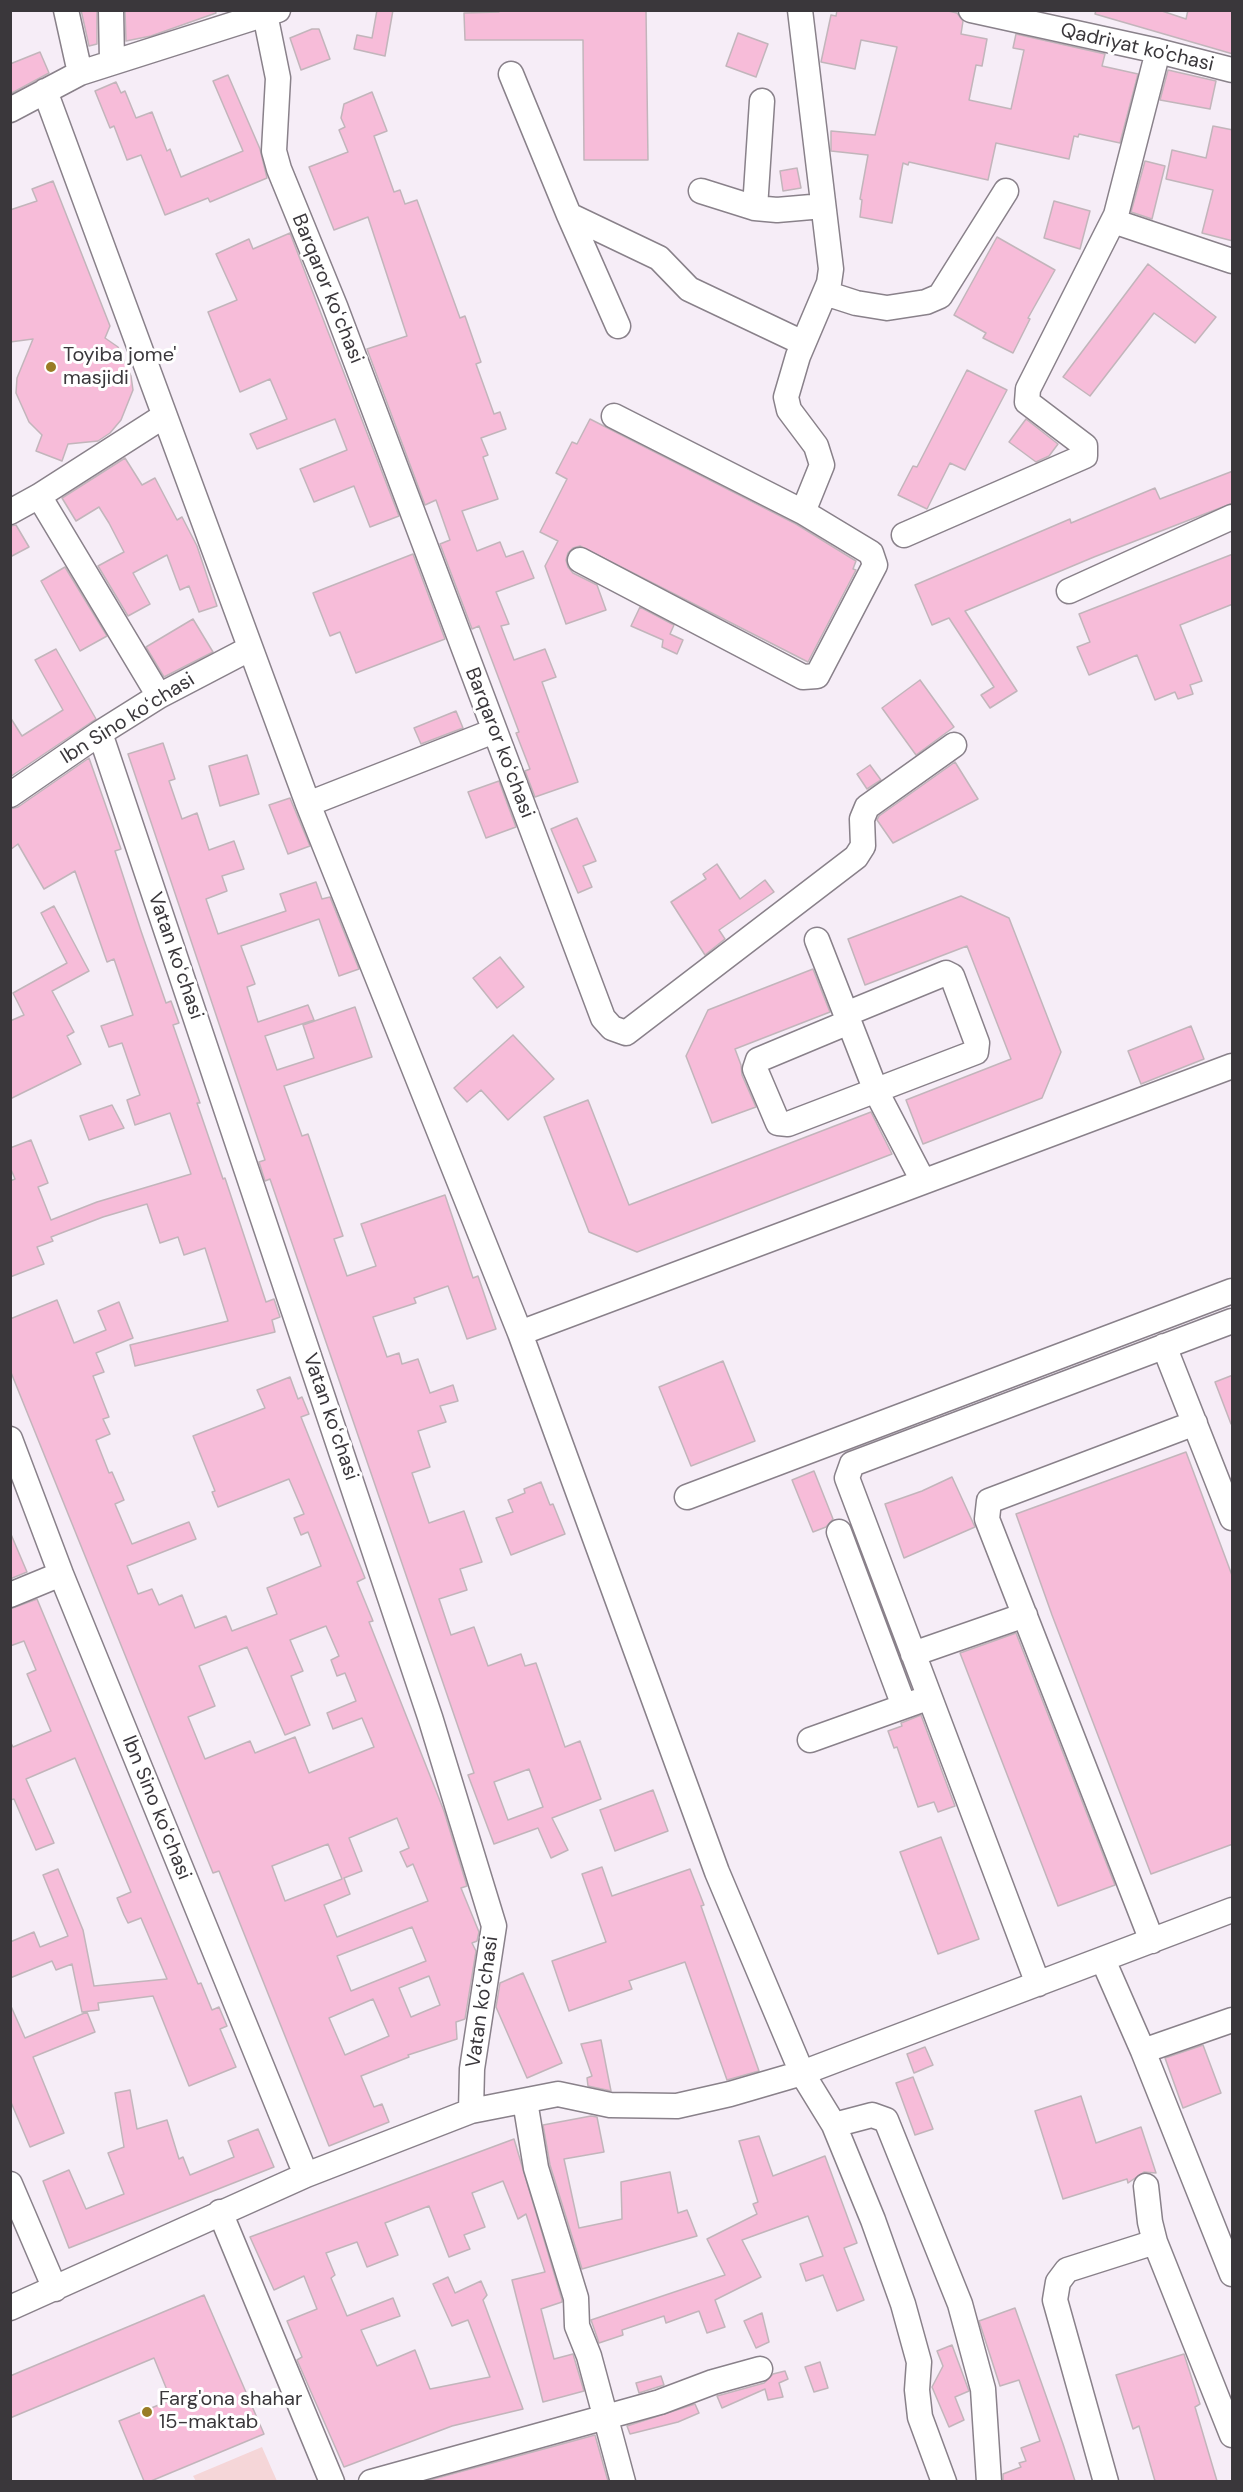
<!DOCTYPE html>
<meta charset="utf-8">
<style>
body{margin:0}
#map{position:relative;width:1243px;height:2492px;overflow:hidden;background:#f6edf7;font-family:"DM Sans",sans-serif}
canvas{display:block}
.frame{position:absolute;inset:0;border:12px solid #3a373b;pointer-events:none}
</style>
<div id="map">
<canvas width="1243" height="2492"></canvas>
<div class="frame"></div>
</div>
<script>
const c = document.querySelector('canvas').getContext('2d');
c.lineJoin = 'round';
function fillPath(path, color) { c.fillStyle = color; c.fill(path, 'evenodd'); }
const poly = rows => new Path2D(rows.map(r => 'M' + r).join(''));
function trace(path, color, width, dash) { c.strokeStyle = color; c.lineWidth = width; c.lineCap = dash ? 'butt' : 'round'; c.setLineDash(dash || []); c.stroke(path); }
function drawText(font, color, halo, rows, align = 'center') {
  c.font = font + ' "DM Sans",sans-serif'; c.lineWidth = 6; c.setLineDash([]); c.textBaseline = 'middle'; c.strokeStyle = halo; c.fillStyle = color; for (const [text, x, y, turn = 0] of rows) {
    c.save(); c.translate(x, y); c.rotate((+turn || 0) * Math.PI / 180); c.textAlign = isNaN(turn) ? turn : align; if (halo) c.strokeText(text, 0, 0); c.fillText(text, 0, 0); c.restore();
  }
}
fillPath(poly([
 [262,2447,277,2481,196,2481,193,2476]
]), '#f5d6d8');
const building = poly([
 [81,10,97,10,97,44,89,46,81,10],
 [125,10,215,10,216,13,151,36,126,41,125,10],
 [377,10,393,10,385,56,354,49,357,35,372,38,377,10],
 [499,10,646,10,648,160,584,160,583,40,465,40,464,13,499,12,499,10],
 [837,10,944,10,957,13,963,21,961,34,987,39,982,66,976,65,969,100,1011,109,1024,50,1013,48,1016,34,1105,54,1102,66,1138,74,1120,143,1079,134,1078,137,1074,136,1069,159,996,143,988,180,909,162,908,165,903,163,892,223,860,217,862,200,860,199,868,155,831,151,831,131,875,135,897,47,861,40,855,69,821,62,831,15,836,16,837,10],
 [1096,10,1159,10,1186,19,1188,10,1233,10,1233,54,1095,14,1096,10],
 [312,29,319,29,330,59,301,70,290,38,312,29],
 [738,33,768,44,756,77,726,66,738,33],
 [40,52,49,73,10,94,10,64,40,52],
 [1168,70,1216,81,1210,109,1160,100,1168,70],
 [228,75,260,149,267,178,210,202,208,198,165,215,141,155,127,160,114,126,110,128,95,91,116,82,121,93,125,91,136,118,152,112,167,151,170,149,181,177,243,151,213,81,228,75],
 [372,92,387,131,374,136,394,192,400,190,405,204,417,200,460,318,465,316,481,362,476,364,494,414,500,412,506,429,481,438,488,455,483,457,498,499,462,511,477,551,500,542,506,557,523,551,534,578,496,592,509,624,501,626,514,660,545,649,556,677,542,682,578,782,535,797,525,771,530,769,516,733,519,732,479,626,472,629,440,544,450,540,436,500,425,505,367,349,407,336,368,217,334,230,309,167,348,152,339,130,345,127,341,118,344,104,372,92],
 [1213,126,1233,130,1233,241,1202,233,1213,190,1166,179,1172,150,1206,158,1213,126],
 [1145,161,1165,166,1152,219,1131,212,1145,161],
 [797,168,801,188,783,191,780,171,797,168],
 [53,181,110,326,105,338,118,347,131,376,133,390,121,420,110,433,98,441,68,444,62,461,36,451,42,435,29,422,16,393,17,378,33,339,10,342,10,210,37,201,32,189,53,181],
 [1054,201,1090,211,1080,249,1044,238,1054,201],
 [290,233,399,516,370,527,354,486,314,502,300,469,347,450,335,419,257,449,250,434,287,419,270,379,240,392,208,312,237,300,216,254,249,239,253,249,290,233],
 [997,237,1055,270,1028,318,1030,319,1013,353,983,338,986,333,954,315,997,237],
 [1148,264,1216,317,1195,343,1154,313,1090,396,1063,377,1148,264],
 [967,370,1007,390,965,470,950,463,927,509,898,495,913,466,917,467,967,370],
 [590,419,796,524,856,561,853,569,856,570,808,662,580,546,573,548,568,553,566,560,568,567,573,573,597,585,606,610,566,624,545,566,558,541,540,532,567,479,556,473,572,442,577,444,590,419],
 [1026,419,1058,444,1049,456,1036,462,1009,442,1026,419],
 [125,458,142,485,155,478,177,520,182,517,197,546,217,606,199,612,189,586,180,590,167,555,133,573,150,604,128,616,98,566,124,552,109,523,99,507,76,521,62,498,125,458],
 [1233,471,1233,503,1094,557,965,611,1017,691,990,708,981,695,994,687,949,618,932,625,915,585,1070,519,1071,523,1155,488,1160,499,1233,471],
 [16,525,29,547,10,557,10,526,16,525],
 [413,554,445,639,356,673,340,632,330,636,313,593,413,554],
 [1233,554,1233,604,1180,625,1202,681,1190,685,1193,694,1178,699,1175,692,1155,700,1137,655,1089,675,1077,647,1090,642,1079,614,1233,554],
 [65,567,107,636,80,651,41,581,65,567],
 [640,607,674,625,670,634,683,640,677,654,662,647,663,640,631,626,640,607],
 [193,619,213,652,164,677,146,647,193,619],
 [56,649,96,719,10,777,10,717,22,736,63,710,35,660,56,649],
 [920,680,954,727,916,755,882,708,920,680],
 [456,711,463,728,421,744,414,728,456,711],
 [163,743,175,779,169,781,182,819,197,813,209,850,234,841,244,869,222,876,227,891,206,899,218,934,286,911,280,894,316,882,322,899,330,897,359,969,339,976,319,919,241,946,255,984,247,987,258,1022,308,1005,314,1020,265,1036,277,1070,314,1058,303,1025,355,1007,372,1057,284,1086,302,1136,308,1134,343,1236,334,1239,347,1276,376,1266,361,1224,445,1195,473,1278,478,1276,496,1329,467,1339,448,1286,414,1298,416,1303,373,1317,387,1357,399,1353,402,1364,418,1359,430,1393,453,1385,458,1401,440,1406,446,1422,418,1431,430,1467,412,1473,429,1523,464,1511,482,1562,460,1569,467,1590,439,1599,451,1635,474,1627,488,1666,521,1654,525,1666,536,1663,565,1747,580,1741,601,1799,552,1818,568,1850,551,1858,538,1828,494,1844,468,1775,474,1773,270,1179,265,1181,259,1162,265,1160,128,754,163,743],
 [529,1769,543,1807,508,1820,494,1782,529,1769],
 [247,755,259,794,220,806,209,766,247,755],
 [89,758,121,849,115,851,141,931,166,1003,171,1001,179,1023,173,1025,200,1103,197,1103,223,1179,225,1178,266,1302,274,1299,280,1317,272,1320,275,1332,135,1366,130,1345,228,1321,205,1248,184,1255,178,1237,160,1243,147,1204,103,1217,51,1237,53,1241,37,1247,44,1264,10,1277,10,1181,15,1179,10,1167,10,1148,31,1140,48,1183,38,1187,51,1220,97,1202,191,1174,170,1113,135,1125,127,1100,140,1095,122,1043,109,1047,101,1026,133,1015,114,959,107,962,75,871,44,889,18,844,10,850,10,809,18,807,89,758],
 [955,762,978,799,893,843,877,820,879,816,955,762],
 [870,765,881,780,867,789,857,774,870,765],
 [499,781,516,827,486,838,468,792,499,781],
 [290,798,310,846,288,854,269,805,290,798],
 [577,818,596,861,583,866,592,887,578,893,551,829,577,818],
 [717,864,740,899,765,880,774,892,719,930,725,939,705,955,671,902,706,879,703,874,717,864],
 [961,896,1009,918,1061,1052,1042,1098,923,1144,906,1100,1011,1059,967,946,865,985,848,939,961,896],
 [54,906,89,971,52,991,74,1032,67,1036,81,1064,10,1099,10,1021,24,1015,13,993,67,963,41,913,54,906],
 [500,957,524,987,497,1008,473,978,500,957],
 [813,969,830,1012,735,1049,741,1065,742,1075,756,1107,712,1123,686,1056,708,1010,813,969],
 [1191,1026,1204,1059,1141,1084,1128,1051,1191,1026],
 [513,1035,554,1079,508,1120,481,1090,467,1102,454,1088,513,1035],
 [588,1100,629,1205,871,1112,892,1154,637,1252,589,1232,544,1117,588,1100],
 [112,1105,124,1128,89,1140,80,1116,112,1105],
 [57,1300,74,1343,106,1330,98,1311,119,1302,133,1338,96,1353,104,1372,93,1376,109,1417,103,1419,110,1434,96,1440,109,1473,112,1472,124,1500,115,1504,132,1544,189,1522,196,1539,127,1566,138,1594,152,1589,159,1605,182,1595,195,1628,226,1616,232,1631,277,1614,267,1588,321,1566,308,1532,301,1535,294,1518,304,1514,289,1479,218,1507,212,1492,215,1491,193,1436,265,1408,257,1390,290,1377,298,1399,302,1397,309,1414,301,1417,365,1578,357,1582,373,1621,369,1622,444,1811,467,1886,461,1888,479,1932,477,1941,472,1943,476,1951,465,2019,456,2022,457,2039,408,2055,409,2057,361,2076,374,2107,382,2104,389,2122,329,2146,219,1871,213,1873,10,1370,10,1319,57,1300],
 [326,1626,339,1656,331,1660,337,1676,345,1673,356,1701,327,1713,333,1729,362,1718,374,1747,309,1773,295,1737,255,1753,250,1741,205,1759,188,1717,215,1706,199,1666,247,1647,285,1735,310,1725,291,1676,303,1671,290,1640,326,1626],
 [397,1818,409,1848,400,1852,407,1867,413,1864,428,1901,337,1937,324,1905,350,1894,344,1878,362,1871,349,1838,397,1818],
 [328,1844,342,1879,285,1901,272,1866,328,1844],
 [412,1927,426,1961,351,1991,337,1956,412,1927],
 [429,1976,440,2005,411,2017,399,1988,429,1976],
 [373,1999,389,2036,345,2055,329,2018,373,1999],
 [723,1361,755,1441,691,1466,659,1387,723,1361],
 [1233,1375,1233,1423,1231,1424,1215,1382,1233,1375],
 [1186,1452,1233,1578,1233,1844,1151,1874,1052,1615,1016,1514,1186,1452],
 [814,1471,833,1519,826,1527,813,1532,792,1480,814,1471],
 [952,1477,975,1527,904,1558,885,1504,922,1491,952,1477],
 [541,1482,550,1505,553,1504,565,1534,511,1555,496,1518,513,1512,508,1500,525,1493,524,1489,541,1482],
 [10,1532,27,1572,10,1579,10,1532],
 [37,1599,198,1984,201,1983,212,2010,219,2007,227,2026,220,2029,236,2067,189,2086,153,1996,98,2003,99,2010,82,2012,72,1964,56,1970,52,1961,10,1978,10,1942,34,1932,40,1947,68,1936,43,1875,58,1869,83,1930,94,1986,167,1979,141,1918,128,1923,124,1915,117,1898,131,1892,75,1758,26,1779,54,1843,36,1850,14,1799,10,1800,10,1741,13,1747,51,1731,27,1674,36,1670,24,1641,10,1646,10,1609,37,1599],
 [1016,1633,1115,1885,1058,1906,960,1653,1016,1633],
 [921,1715,955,1806,938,1812,934,1802,918,1807,897,1747,894,1748,888,1731,902,1726,901,1723,921,1715],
 [653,1790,668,1831,615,1851,600,1810,653,1790],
 [941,1837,979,1939,938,1954,900,1852,941,1837],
 [602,1867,612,1896,690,1869,704,1905,701,1906,759,2071,727,2080,685,1962,629,1981,632,1989,569,2011,552,1961,606,1942,582,1874,602,1867],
 [523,1973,562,2063,527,2078,496,2007,500,1983,523,1973],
 [10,2004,25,2038,87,2012,95,2032,33,2057,64,2133,30,2147,10,2100,10,2004],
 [601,2040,608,2076,611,2091,588,2086,587,2078,592,2076,581,2044,601,2040],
 [1203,2045,1221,2093,1183,2108,1165,2058,1203,2045],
 [925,2047,933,2065,914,2073,907,2054,925,2047],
 [913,2077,933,2129,915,2135,896,2083,913,2077],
 [130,2090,137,2129,167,2120,179,2159,183,2157,190,2175,234,2157,228,2141,258,2129,274,2167,69,2248,43,2181,69,2170,86,2209,124,2194,108,2153,124,2147,115,2093,130,2090],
 [1081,2096,1096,2143,1141,2127,1156,2173,1144,2172,1128,2183,1127,2179,1063,2199,1035,2111,1081,2096],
 [591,2116,597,2117,604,2152,564,2159,579,2228,622,2219,621,2182,670,2172,678,2213,687,2210,697,2236,582,2269,550,2165,543,2125,591,2116],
 [759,2136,773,2176,825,2156,857,2243,844,2248,864,2300,837,2311,823,2275,806,2281,800,2264,823,2256,808,2216,742,2240,761,2277,715,2300,725,2327,707,2333,699,2311,666,2323,664,2316,622,2330,623,2335,599,2343,591,2320,725,2275,707,2239,757,2214,753,2204,758,2202,739,2141,759,2136],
 [514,2139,562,2300,562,2302,541,2309,554,2359,573,2354,584,2391,543,2402,512,2280,545,2272,526,2214,518,2219,503,2181,472,2193,485,2227,464,2235,470,2249,449,2257,429,2206,385,2223,398,2255,367,2267,357,2242,326,2253,335,2275,331,2278,347,2316,393,2298,400,2316,361,2330,377,2366,415,2350,430,2389,490,2377,468,2320,452,2326,433,2284,448,2277,455,2293,481,2281,487,2295,483,2300,523,2409,452,2426,344,2467,297,2360,302,2357,287,2321,317,2309,304,2276,274,2290,250,2237,514,2139],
 [204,2295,264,2434,151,2481,144,2481,119,2421,171,2400,154,2358,10,2418,10,2376,204,2295],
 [1015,2308,1063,2444,1075,2481,1003,2481,1003,2474,1021,2467,1019,2463,1026,2461,1021,2448,1040,2441,1019,2380,1000,2386,979,2321,1015,2308],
 [762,2313,769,2342,756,2348,744,2321,762,2313],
 [952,2345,969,2391,955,2397,964,2420,949,2427,932,2387,943,2366,937,2351,952,2345],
 [1184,2354,1200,2404,1195,2407,1217,2481,1155,2481,1139,2426,1133,2429,1116,2375,1184,2354],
 [820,2362,828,2388,814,2392,805,2367,820,2362],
 [785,2371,788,2379,779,2383,783,2397,768,2400,765,2389,722,2408,717,2396,764,2383,773,2374,785,2371],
 [661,2376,664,2385,639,2393,636,2383,661,2376],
 [695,2404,699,2413,678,2422,630,2434,627,2426,695,2404],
 [595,2435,608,2481,426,2481,595,2435]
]);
fillPath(building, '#f7bcd9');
trace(building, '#c2b5bb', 1.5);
const minor = poly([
 [66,10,80,73],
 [111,10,112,61],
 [971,10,1158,51,1232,70],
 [265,14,278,78,274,151,279,169,335,306,603,1018,612,1028,626,1033,856,857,863,846,862,819,867,807,954,745],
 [511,74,569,215,618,326],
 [45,91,308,804,520,1333,717,1872,802,2073,834,2125,873,2220,903,2304,919,2362,917,2390,920,2417,944,2482],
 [10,110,80,73,278,10],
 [701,191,755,208,777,210,823,206],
 [755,208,762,101],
 [569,215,659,258,689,289,803,343],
 [1113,221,1232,261],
 [825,293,856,303,887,308,926,302,940,296,1006,191],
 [614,416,803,512],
 [39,496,159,696],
 [10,512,39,496,164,416],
 [904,535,1085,456,1085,446,1027,402,1028,389,1116,215,1158,51],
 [580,560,803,677,817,676,875,565,871,553,803,512,822,465,816,446,789,410,786,397,798,356,829,283,831,269,800,10],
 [1069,591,1232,517],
 [100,733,430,1717,494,1926,472,2069,471,2111],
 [10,795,100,733,159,696,249,649],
 [308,804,494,731],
 [817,940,876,1091,923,1181],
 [846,1014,946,973,952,976,977,1043,976,1052,788,1124,778,1123,755,1069,758,1060,849,1022],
 [520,1333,1232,1066],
 [1164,1346,1232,1518],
 [10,1439,61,1574,306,2175],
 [687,1497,1232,1291],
 [839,1532,904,1706],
 [10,1595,61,1574],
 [913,1654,1025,1615],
 [810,1740,919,1701],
 [1152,1941,987,1519,989,1501,1195,1423],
 [1103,1960,1143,2051,1232,2274],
 [1038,1984,847,1478,852,1464,1232,1321],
 [1143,2051,1232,2020],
 [525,2101,536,2168,576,2298,577,2326,589,2356,623,2482],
 [834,2125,872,2115,886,2120,960,2304,983,2389,989,2482],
 [10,2184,55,2289],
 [1146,2186,1150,2222,1155,2242,1232,2435],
 [220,2212,332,2482],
 [10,2308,306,2175,471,2111,558,2094,610,2105,677,2106,730,2094,802,2073,1232,1910],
 [371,2482,660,2402,713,2382,760,2369],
 [1106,2482,1055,2300,1058,2282,1067,2270,1155,2242]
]);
trace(minor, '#89818a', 27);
trace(minor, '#fff', 24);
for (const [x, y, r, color] of [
 [51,367,6,"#997c25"],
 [147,2412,6,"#997c25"]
]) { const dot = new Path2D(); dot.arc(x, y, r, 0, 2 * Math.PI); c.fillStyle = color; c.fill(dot); trace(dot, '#fff', 2); }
drawText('20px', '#3a373b', '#fff', [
 ["Qadriyat ko'chasi",1137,48,13],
 ["Barqaror koʻchasi",327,289,68],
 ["Ibn Sino koʻchasi",128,719,-32],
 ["Barqaror koʻchasi",499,743,69],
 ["Vatan koʻchasi",175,956,71],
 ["Vatan koʻchasi",330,1417,71],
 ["Ibn Sino koʻchasi",156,1808,68],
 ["Vatan koʻchasi",483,2002,-82]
]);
drawText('20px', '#3a373b', '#fff', [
 ["Toyiba jome'",63,356],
 ["masjidi",63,379],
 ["Farg'ona shahar",159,2400],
 ["15-maktab",159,2423]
], 'left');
</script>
